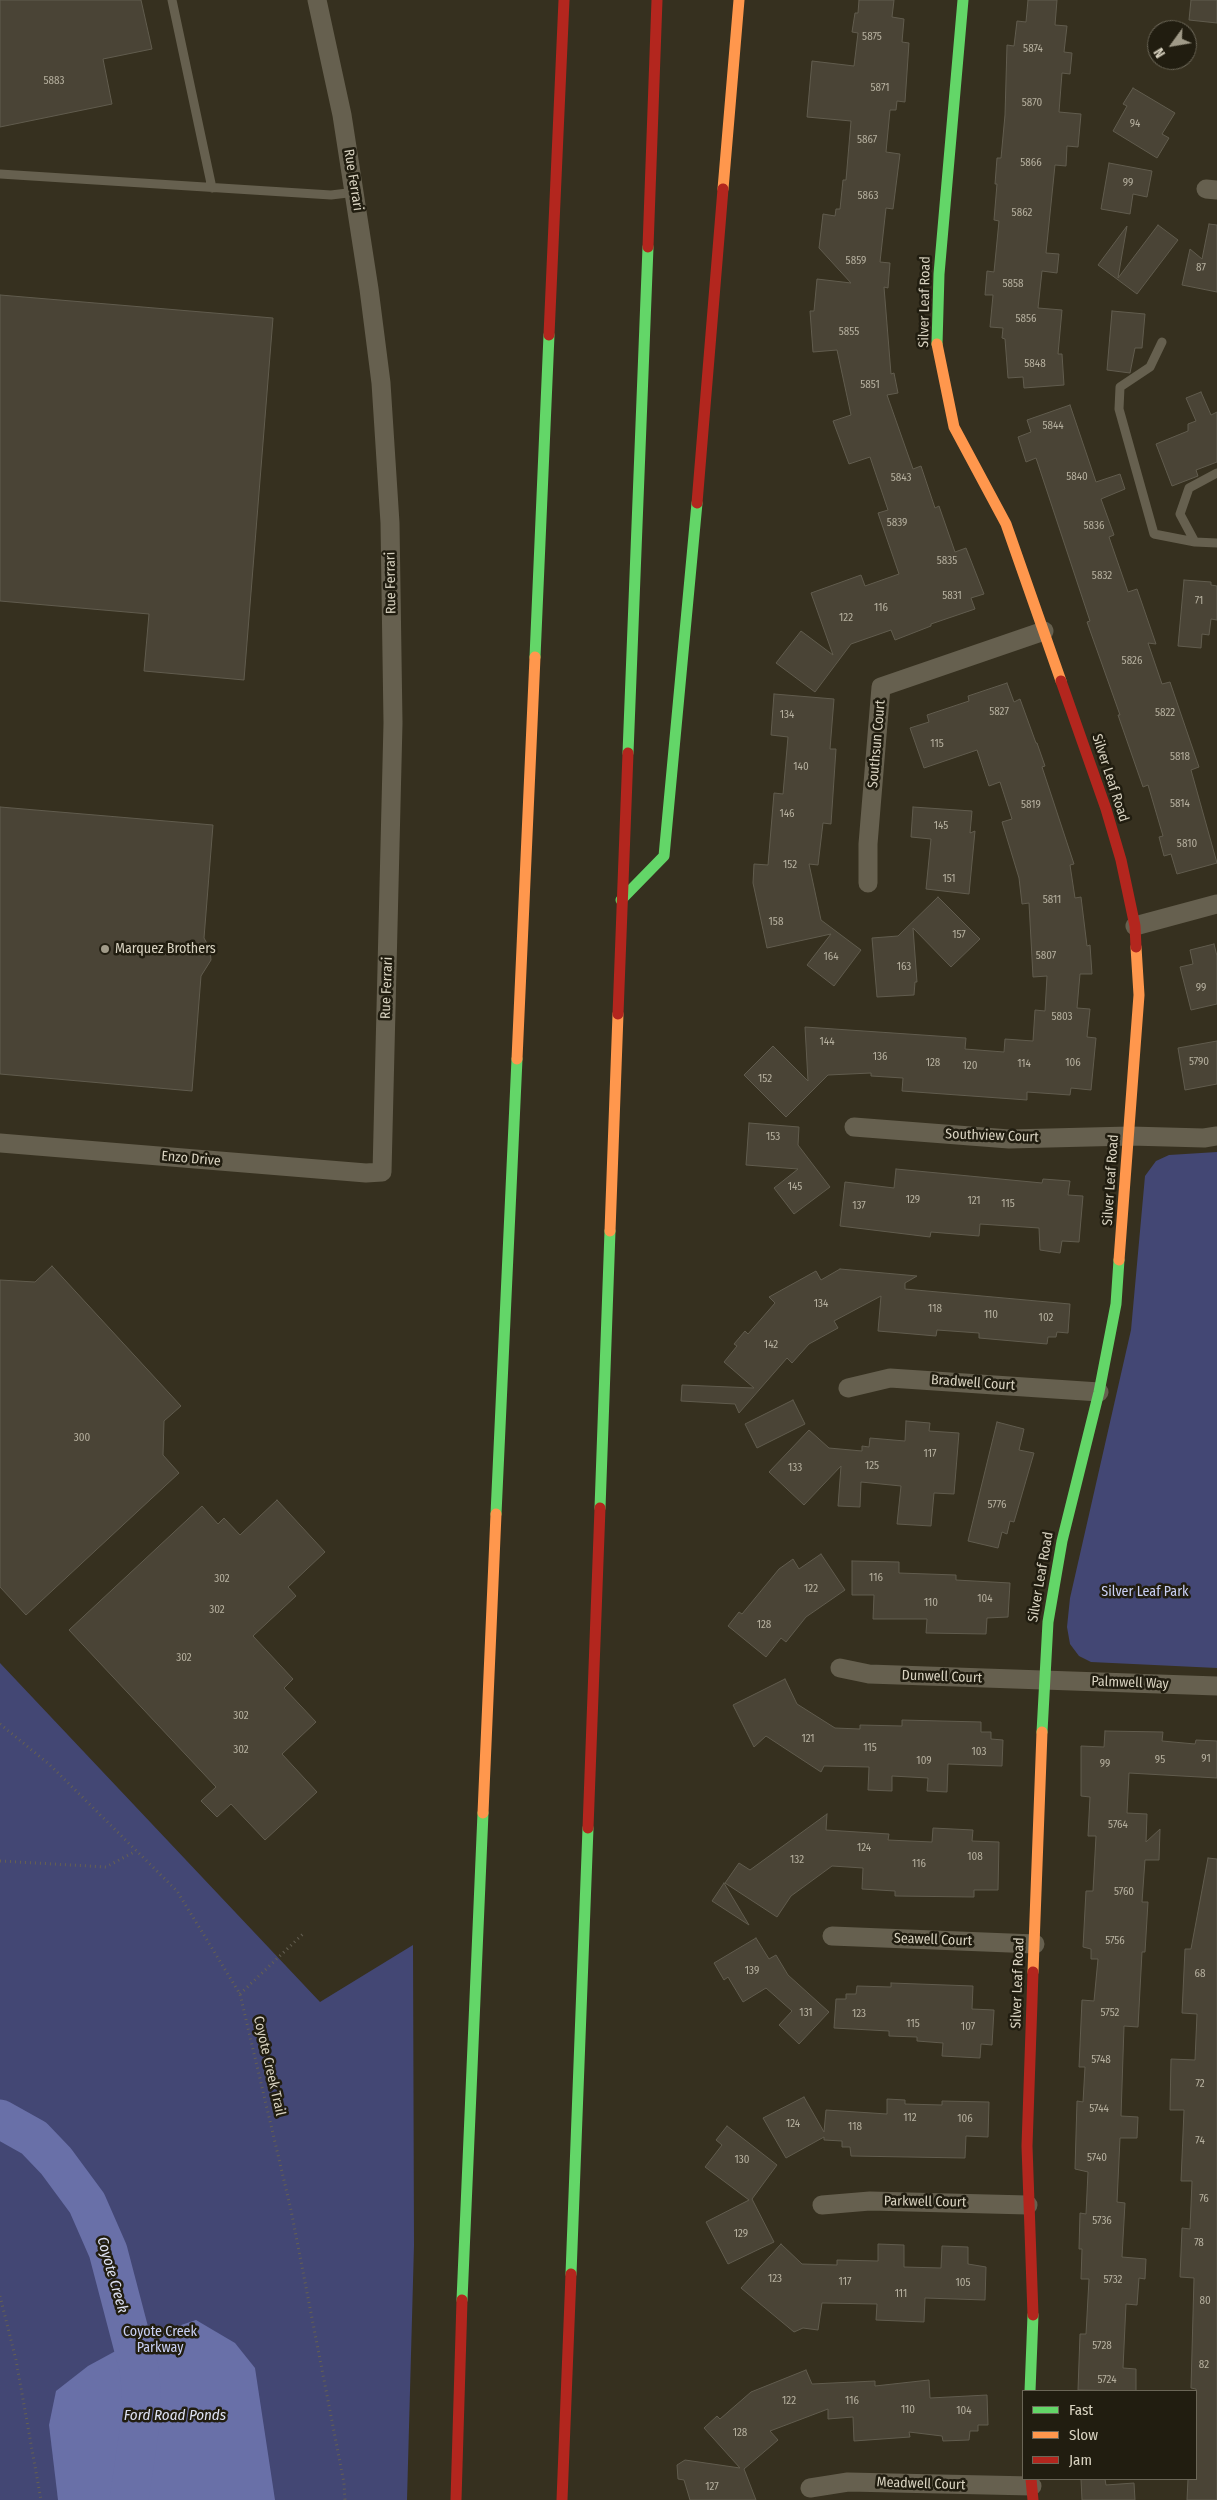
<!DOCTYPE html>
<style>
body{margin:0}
#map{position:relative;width:1217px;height:2500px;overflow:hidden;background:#36301f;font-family:"Fira Sans Condensed",sans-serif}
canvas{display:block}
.legend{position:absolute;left:1022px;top:2390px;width:175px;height:90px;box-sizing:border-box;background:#211d10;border:1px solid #6b6657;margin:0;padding:6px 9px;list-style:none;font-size:15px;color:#d9d3c1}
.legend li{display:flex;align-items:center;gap:10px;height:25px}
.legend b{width:25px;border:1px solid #6b6657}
.north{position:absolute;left:1147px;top:20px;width:50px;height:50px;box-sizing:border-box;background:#211d10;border:1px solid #6b6657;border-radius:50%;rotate:238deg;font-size:14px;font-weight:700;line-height:20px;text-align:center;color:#d9d3c1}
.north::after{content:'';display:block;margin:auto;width:18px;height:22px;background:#a09a88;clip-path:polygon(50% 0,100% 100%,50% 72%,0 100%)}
</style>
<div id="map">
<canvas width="1217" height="2500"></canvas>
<ul class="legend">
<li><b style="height:6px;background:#63d668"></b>Fast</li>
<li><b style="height:6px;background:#ff974d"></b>Slow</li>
<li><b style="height:6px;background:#b3261e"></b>Jam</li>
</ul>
<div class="north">N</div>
</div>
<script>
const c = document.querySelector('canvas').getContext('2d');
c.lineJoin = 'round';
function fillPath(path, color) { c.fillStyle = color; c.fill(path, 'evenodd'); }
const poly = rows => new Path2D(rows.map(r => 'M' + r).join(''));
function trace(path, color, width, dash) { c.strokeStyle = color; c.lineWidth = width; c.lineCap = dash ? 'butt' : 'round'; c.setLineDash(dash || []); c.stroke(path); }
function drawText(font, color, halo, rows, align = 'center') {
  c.font = font + ' "Fira Sans Condensed",sans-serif'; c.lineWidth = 5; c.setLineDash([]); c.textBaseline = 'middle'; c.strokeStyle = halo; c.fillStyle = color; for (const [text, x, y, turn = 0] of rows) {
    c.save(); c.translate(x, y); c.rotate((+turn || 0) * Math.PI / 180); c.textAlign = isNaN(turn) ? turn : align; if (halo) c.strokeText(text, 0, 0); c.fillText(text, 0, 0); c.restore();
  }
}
fillPath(poly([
 [1217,1152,1217,1668,1091,1662,1079,1656,1070,1644,1067,1627,1070,1598,1131,1330,1145,1176,1156,1161,1169,1155],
 [0,1663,320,2002,413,1945,414,2245,407,2500,0,2500]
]), '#434774');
fillPath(poly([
 [196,2320,235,2343,255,2368,275,2500,58,2500,49,2425,56,2391,88,2366,134,2341]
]), '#6970a8');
trace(poly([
 [0,2119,34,2138,56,2161,87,2203,108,2251,139,2369,141,2388,142,2411,129,2500]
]), '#6970a8', 39);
const building = poly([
 [0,0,141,0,152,49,103,59,112,104,0,127,0,0],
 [859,0,894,0,892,17,904,19,902,42,909,43,905,102,897,101,896,110,890,110,886,152,900,154,893,209,886,208,880,262,890,263,888,288,884,287,891,374,894,373,898,393,887,395,913,469,921,466,935,508,939,506,955,552,966,548,984,594,971,598,975,609,931,624,931,626,895,640,891,630,851,644,815,692,776,663,801,631,833,655,811,593,861,575,865,586,899,574,878,513,888,510,870,457,849,464,833,421,851,415,837,350,813,352,810,311,814,311,817,279,851,283,819,248,823,214,835,216,836,209,840,209,843,180,846,180,851,121,807,117,812,61,854,66,858,33,852,32,855,13,858,13,859,0],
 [1028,0,1057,0,1055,25,1067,26,1064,52,1072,53,1070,74,1062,73,1059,112,1081,114,1078,147,1067,146,1066,166,1055,165,1046,253,1059,254,1057,273,1042,271,1038,308,1062,310,1058,354,1062,354,1064,385,1024,388,1023,377,1008,378,1005,339,1002,338,1003,328,990,327,993,295,985,295,987,271,994,272,999,221,994,220,997,184,995,184,997,158,1001,158,1005,115,1007,45,1014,46,1017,21,1026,22,1028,0],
 [1191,0,1217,0,1217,23,1189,20,1191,0],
 [1133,88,1175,113,1162,134,1169,138,1157,158,1113,131,1127,106,1123,104,1133,88],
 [1109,163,1152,171,1147,197,1133,194,1130,214,1101,209,1109,163],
 [1209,224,1217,225,1217,292,1182,285,1190,249,1202,259,1209,224],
 [1158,225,1178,240,1137,294,1098,265,1127,226,1118,278,1158,225],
 [0,295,273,318,244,680,144,671,149,614,0,601,0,295],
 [1112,311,1145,314,1142,348,1135,348,1130,373,1107,370,1112,311],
 [1201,392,1211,415,1217,412,1217,462,1196,470,1198,476,1172,486,1156,444,1188,431,1188,424,1196,421,1186,398,1201,392],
 [1070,405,1096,482,1120,474,1125,489,1101,499,1114,535,1109,537,1128,592,1137,589,1156,644,1148,643,1162,684,1170,682,1199,767,1191,770,1217,863,1177,874,1171,854,1164,856,1159,837,1163,836,1148,785,1143,787,1118,715,1120,715,1087,622,1090,621,1036,458,1026,462,1018,437,1031,432,1027,420,1070,405],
 [1184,580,1211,582,1211,585,1217,586,1217,620,1211,619,1209,635,1202,634,1201,648,1178,646,1184,580],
 [1007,683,1014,702,1020,699,1036,743,1037,743,1045,766,1042,767,1074,864,1070,865,1075,898,1081,897,1087,946,1090,945,1092,974,1080,974,1077,1008,1090,1009,1087,1037,1096,1038,1091,1090,1071,1088,1070,1095,1027,1092,1027,1100,902,1091,903,1078,871,1076,871,1073,828,1075,786,1117,744,1075,773,1046,808,1081,805,1027,966,1038,965,1049,1004,1052,1005,1039,1033,1041,1035,1010,1045,1011,1047,976,1033,977,1029,903,1022,904,1019,878,1002,822,1012,819,1000,782,989,786,977,750,924,768,910,728,929,722,927,715,969,701,968,696,1007,683],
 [774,694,834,699,830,749,836,749,831,824,823,823,818,865,809,864,821,920,861,950,834,986,807,965,831,934,767,948,753,883,754,864,768,865,774,793,783,794,788,737,771,735,774,694],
 [0,807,213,825,204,938,210,949,211,960,201,976,192,1091,0,1074,0,807],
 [913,807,972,811,970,833,975,831,969,894,926,889,931,839,911,837,913,807],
 [938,897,980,939,951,967,913,928,917,982,915,982,914,995,877,997,872,938,898,936,938,897],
 [1214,944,1217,956,1217,1004,1191,1010,1180,967,1193,964,1190,950,1214,944],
 [1217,1041,1217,1084,1185,1090,1178,1048,1217,1041],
 [749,1123,799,1127,798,1145,830,1187,794,1214,774,1188,798,1169,746,1165,749,1123],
 [896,1169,1042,1183,1043,1179,1070,1181,1068,1195,1083,1196,1079,1242,1062,1241,1060,1253,1040,1250,1039,1228,980,1224,979,1236,931,1232,930,1237,840,1226,845,1182,894,1188,896,1169],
 [52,1266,181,1406,164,1421,163,1455,179,1473,26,1615,0,1587,0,1280,35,1282,52,1266],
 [840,1269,917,1276,905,1283,905,1289,1070,1304,1068,1333,1057,1332,1056,1337,1048,1337,1047,1344,979,1338,979,1333,937,1330,936,1336,878,1331,881,1296,834,1321,838,1328,809,1344,792,1363,787,1358,739,1413,735,1404,681,1401,682,1385,754,1388,724,1362,737,1346,734,1344,745,1331,748,1334,775,1303,769,1297,816,1271,821,1280,840,1269],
 [793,1400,805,1424,757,1448,745,1424,793,1400],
 [906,1421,930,1423,929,1431,959,1433,954,1494,934,1493,931,1526,897,1524,901,1486,861,1482,860,1507,838,1506,841,1466,804,1505,769,1472,809,1430,829,1448,862,1451,862,1446,869,1447,870,1438,905,1441,906,1421],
 [997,1422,1024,1429,1019,1450,1034,1453,1014,1522,1010,1521,1007,1534,1002,1532,998,1548,968,1541,997,1422],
 [277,1500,325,1552,288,1587,296,1596,253,1636,293,1679,284,1688,316,1722,282,1754,317,1792,265,1840,231,1804,217,1817,201,1801,216,1787,69,1630,202,1506,218,1524,224,1518,240,1535,277,1500],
 [821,1554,845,1590,806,1617,786,1642,781,1638,766,1657,728,1626,739,1612,742,1614,779,1569,793,1559,799,1569,821,1554],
 [852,1561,899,1562,899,1573,956,1575,956,1580,1010,1583,1008,1617,987,1618,986,1634,926,1633,927,1619,873,1619,874,1595,852,1595,852,1561],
 [785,1679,797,1704,835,1728,860,1729,860,1725,902,1726,902,1720,981,1722,981,1732,991,1732,991,1739,1003,1740,1002,1766,948,1764,947,1792,927,1791,928,1778,892,1776,892,1791,868,1790,869,1767,824,1766,821,1772,766,1736,754,1747,733,1705,785,1679],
 [1105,1731,1163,1732,1162,1741,1195,1744,1196,1740,1217,1741,1217,1778,1129,1773,1127,1813,1147,1814,1146,1842,1160,1829,1159,1860,1145,1860,1142,1902,1148,1902,1145,1952,1142,1952,1138,2027,1124,2026,1121,2116,1138,2117,1137,2138,1120,2138,1117,2202,1125,2203,1122,2257,1146,2259,1145,2279,1139,2278,1137,2305,1126,2304,1123,2368,1136,2369,1136,2391,1078,2390,1080,2334,1086,2334,1089,2279,1081,2279,1082,2249,1079,2249,1080,2213,1086,2214,1088,2172,1075,2169,1077,2101,1083,2102,1085,2067,1079,2067,1082,2000,1094,2001,1098,1959,1091,1959,1091,1949,1083,1947,1086,1891,1093,1891,1096,1836,1088,1836,1090,1797,1081,1796,1081,1746,1104,1747,1105,1731],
 [827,1814,826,1830,889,1834,888,1840,932,1842,933,1828,973,1830,972,1841,999,1842,998,1890,974,1890,974,1897,895,1896,895,1891,862,1889,863,1868,832,1866,791,1896,777,1917,725,1883,739,1863,750,1870,827,1814],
 [1208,1858,1217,1859,1217,2500,1187,2500,1188,2479,1196,2479,1196,2389,1191,2388,1194,2278,1180,2277,1182,2228,1190,2229,1192,2181,1181,2181,1184,2110,1170,2110,1171,2059,1195,2060,1197,2014,1182,2013,1185,1949,1191,1949,1208,1858],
 [724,1883,749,1925,712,1901,724,1883],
 [756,1938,769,1959,776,1955,788,1975,829,2012,799,2044,779,2025,792,2011,766,1988,743,2002,728,1977,724,1980,714,1963,756,1938],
 [891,1983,973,1986,972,2009,994,2010,992,2045,981,2044,980,2058,942,2056,943,2043,917,2041,917,2037,889,2036,889,2031,834,2028,836,1999,846,1999,846,1994,856,1994,857,1986,891,1987,891,1983],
 [804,2097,824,2132,826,2110,887,2114,887,2099,905,2100,905,2104,942,2105,942,2101,989,2102,988,2137,966,2136,965,2158,851,2156,850,2147,842,2147,842,2141,824,2140,824,2137,786,2158,763,2118,804,2097],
 [727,2126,777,2165,752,2199,774,2242,728,2264,706,2222,749,2200,705,2167,722,2145,716,2140,727,2126],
 [781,2244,802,2264,837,2265,837,2260,878,2261,878,2244,904,2245,904,2267,941,2268,942,2246,968,2247,968,2264,986,2267,985,2300,925,2298,924,2322,876,2320,877,2304,822,2303,818,2330,803,2328,794,2332,741,2288,781,2244],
 [806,2370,812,2384,875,2381,875,2386,929,2380,930,2398,987,2395,988,2425,978,2425,978,2431,970,2431,969,2440,943,2441,942,2436,909,2432,910,2437,854,2441,853,2417,828,2419,828,2409,770,2431,778,2440,744,2469,756,2500,690,2500,684,2480,678,2479,677,2465,685,2460,740,2468,704,2428,717,2416,720,2419,751,2392,806,2370],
 [1081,2479,1105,2479,1106,2485,1134,2483,1135,2500,1082,2500,1081,2479]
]);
fillPath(building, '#4a4436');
trace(building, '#615c4e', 1);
trace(poly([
 [0,1724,50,1765,177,1891,240,1994,291,2210,344,2483,345,2500],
 [0,1861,106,1867,136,1851],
 [240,1994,305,1932],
 [0,2296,16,2360,41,2500]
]), '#656052', 3, [1, 4]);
trace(poly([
 [172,0,212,188],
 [0,174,331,195,356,192],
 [1162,342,1150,367,1120,387,1119,409,1154,534,1195,542,1217,543],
 [1195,542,1180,514,1189,488,1217,473]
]), '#66604f', 9);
trace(poly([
 [1206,189,1217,190],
 [868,883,868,844,881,687,1044,631],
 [1135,926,1217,904],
 [854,1127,1009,1139,1130,1136,1204,1138,1217,1136],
 [0,1143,366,1173,382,1172,393,723,390,523,381,383,369,289,342,115,317,0],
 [848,1388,890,1378,1099,1392],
 [840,1668,869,1674,1217,1686],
 [832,1936,1035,1944],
 [822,2205,870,2201,1028,2205],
 [810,2488,848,2482,1032,2486]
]), '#66604f', 19);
trace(poly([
 [937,344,939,274,963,0],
 [535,657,549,335],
 [628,753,648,247],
 [621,900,664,856,697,503],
 [600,1508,610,1231],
 [496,1514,517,1059],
 [1042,1732,1048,1622,1062,1541,1099,1392,1116,1304,1119,1260],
 [571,2274,588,1828],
 [462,2300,483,1813],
 [1030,2391,1033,2315]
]), '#63d668', 11);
trace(poly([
 [723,189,739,0],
 [937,344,954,427,1006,524,1061,681],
 [517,1059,535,657],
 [610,1231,618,1014],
 [1119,1260,1139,995,1136,947],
 [483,1813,496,1514],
 [1033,1972,1042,1732]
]), '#ff974d', 11);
trace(poly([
 [648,247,657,0],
 [549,335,564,0],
 [697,503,723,189],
 [1061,681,1106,809,1121,860,1135,926,1136,947],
 [618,1014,628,753],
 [588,1828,600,1508],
 [1033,2315,1027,2146,1033,1972],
 [1031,2479,1033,2500],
 [456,2500,462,2300],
 [562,2500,571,2274]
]), '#b3261e', 11);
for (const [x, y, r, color] of [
 [105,949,5,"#a09a88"]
]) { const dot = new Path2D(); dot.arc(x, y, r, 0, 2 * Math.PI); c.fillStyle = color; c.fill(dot); trace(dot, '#211d10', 2); }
drawText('11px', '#b5af9e', null, [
 ["5875",872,37],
 ["5874",1033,49],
 ["5883",54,81],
 ["5871",880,88],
 ["5870",1032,103],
 ["94",1135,124],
 ["5867",867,140],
 ["5866",1031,163],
 ["99",1128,183],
 ["5863",868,196],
 ["5862",1022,213],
 ["5859",856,261],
 ["87",1201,268],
 ["5858",1013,284],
 ["5856",1026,319],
 ["5855",849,332],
 ["5848",1035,364],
 ["5851",870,385],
 ["5844",1053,426],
 ["5840",1077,477],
 ["5843",901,478],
 ["5839",897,523],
 ["5836",1094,526],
 ["5835",947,561],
 ["5832",1102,576],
 ["5831",952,596],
 ["71",1199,601],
 ["116",881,608],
 ["122",846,618],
 ["5826",1132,661],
 ["5827",999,712],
 ["5822",1165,713],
 ["134",787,715],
 ["115",937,744],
 ["5818",1180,757],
 ["140",801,767],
 ["5814",1180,804],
 ["5819",1031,805],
 ["146",787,814],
 ["145",941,826],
 ["5810",1187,844],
 ["152",790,865],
 ["151",949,879],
 ["5811",1052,900],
 ["158",776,922],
 ["157",959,935],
 ["5807",1046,956],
 ["164",831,957],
 ["163",904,967],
 ["99",1201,988],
 ["5803",1062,1017],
 ["144",827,1042],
 ["136",880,1057],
 ["5790",1199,1062],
 ["128",933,1063],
 ["106",1073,1063],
 ["114",1024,1064],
 ["120",970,1066],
 ["152",765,1079],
 ["153",773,1137],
 ["145",795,1187],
 ["129",913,1200],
 ["121",974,1201],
 ["115",1008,1204],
 ["137",859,1206],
 ["134",821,1304],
 ["118",935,1309],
 ["110",991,1315],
 ["102",1046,1318],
 ["142",771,1345],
 ["300",82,1438],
 ["117",930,1454],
 ["125",872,1466],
 ["133",795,1468],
 ["5776",997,1505],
 ["116",876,1578],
 ["302",222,1579],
 ["122",811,1589],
 ["104",985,1599],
 ["110",931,1603],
 ["302",217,1610],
 ["128",764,1625],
 ["302",184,1658],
 ["302",241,1716],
 ["121",808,1739],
 ["115",870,1748],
 ["302",241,1750],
 ["103",979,1752],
 ["91",1206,1759],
 ["95",1160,1760],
 ["109",924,1761],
 ["99",1105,1764],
 ["5764",1118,1825],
 ["124",864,1848],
 ["108",975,1857],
 ["132",797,1860],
 ["116",919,1864],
 ["5760",1124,1892],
 ["5756",1115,1941],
 ["139",752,1971],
 ["68",1200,1974],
 ["131",806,2013],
 ["5752",1110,2013],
 ["123",859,2014],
 ["115",913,2024],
 ["107",968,2027],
 ["5748",1101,2060],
 ["72",1200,2084],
 ["5744",1099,2109],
 ["112",910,2118],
 ["106",965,2119],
 ["124",793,2124],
 ["118",855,2127],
 ["74",1200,2141],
 ["5740",1097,2158],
 ["130",742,2160],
 ["76",1204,2199],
 ["5736",1102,2221],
 ["129",741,2234],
 ["78",1199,2243],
 ["123",775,2279],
 ["5732",1113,2280],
 ["117",845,2282],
 ["105",963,2283],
 ["111",901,2294],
 ["80",1205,2301],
 ["5728",1102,2346],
 ["82",1204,2365],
 ["5724",1107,2380],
 ["122",789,2401],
 ["116",852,2401],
 ["110",908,2410],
 ["104",964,2411],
 ["128",740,2433],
 ["127",712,2487]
]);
drawText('14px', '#d9d3c1', '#211d10', [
 ["Rue Ferrari",353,180,81],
 ["Silver Leaf Road",925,302,-89],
 ["Rue Ferrari",391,583,-91],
 ["Southsun Court",877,744,-85],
 ["Silver Leaf Road",1110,778,72],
 ["Rue Ferrari",387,988,-88],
 ["Southview Court",992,1136,2],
 ["Enzo Drive",191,1159,5],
 ["Silver Leaf Road",1111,1180,-86],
 ["Bradwell Court",973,1383,4],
 ["Silver Leaf Road",1041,1577,-80],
 ["Dunwell Court",942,1677,2],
 ["Palmwell Way",1130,1683,2],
 ["Seawell Court",933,1940,2],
 ["Silver Leaf Road",1018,1983,-88],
 ["Coyote Creek Trail",269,2066,77],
 ["Parkwell Court",925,2202,1],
 ["Meadwell Court",921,2484,2]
]);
drawText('14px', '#d9d3c1', '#211d10', [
 ["Marquez Brothers",115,949]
], 'left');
drawText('14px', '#cad1f5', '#211d10', [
 ["Silver Leaf Park",1145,1592],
 ["Coyote Creek",160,2332],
 ["Parkway",160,2348]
]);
drawText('italic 15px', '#dde1f3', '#211d10', [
 ["Coyote Creek",112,2275,74],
 ["Ford Road Ponds",175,2416]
]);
</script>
